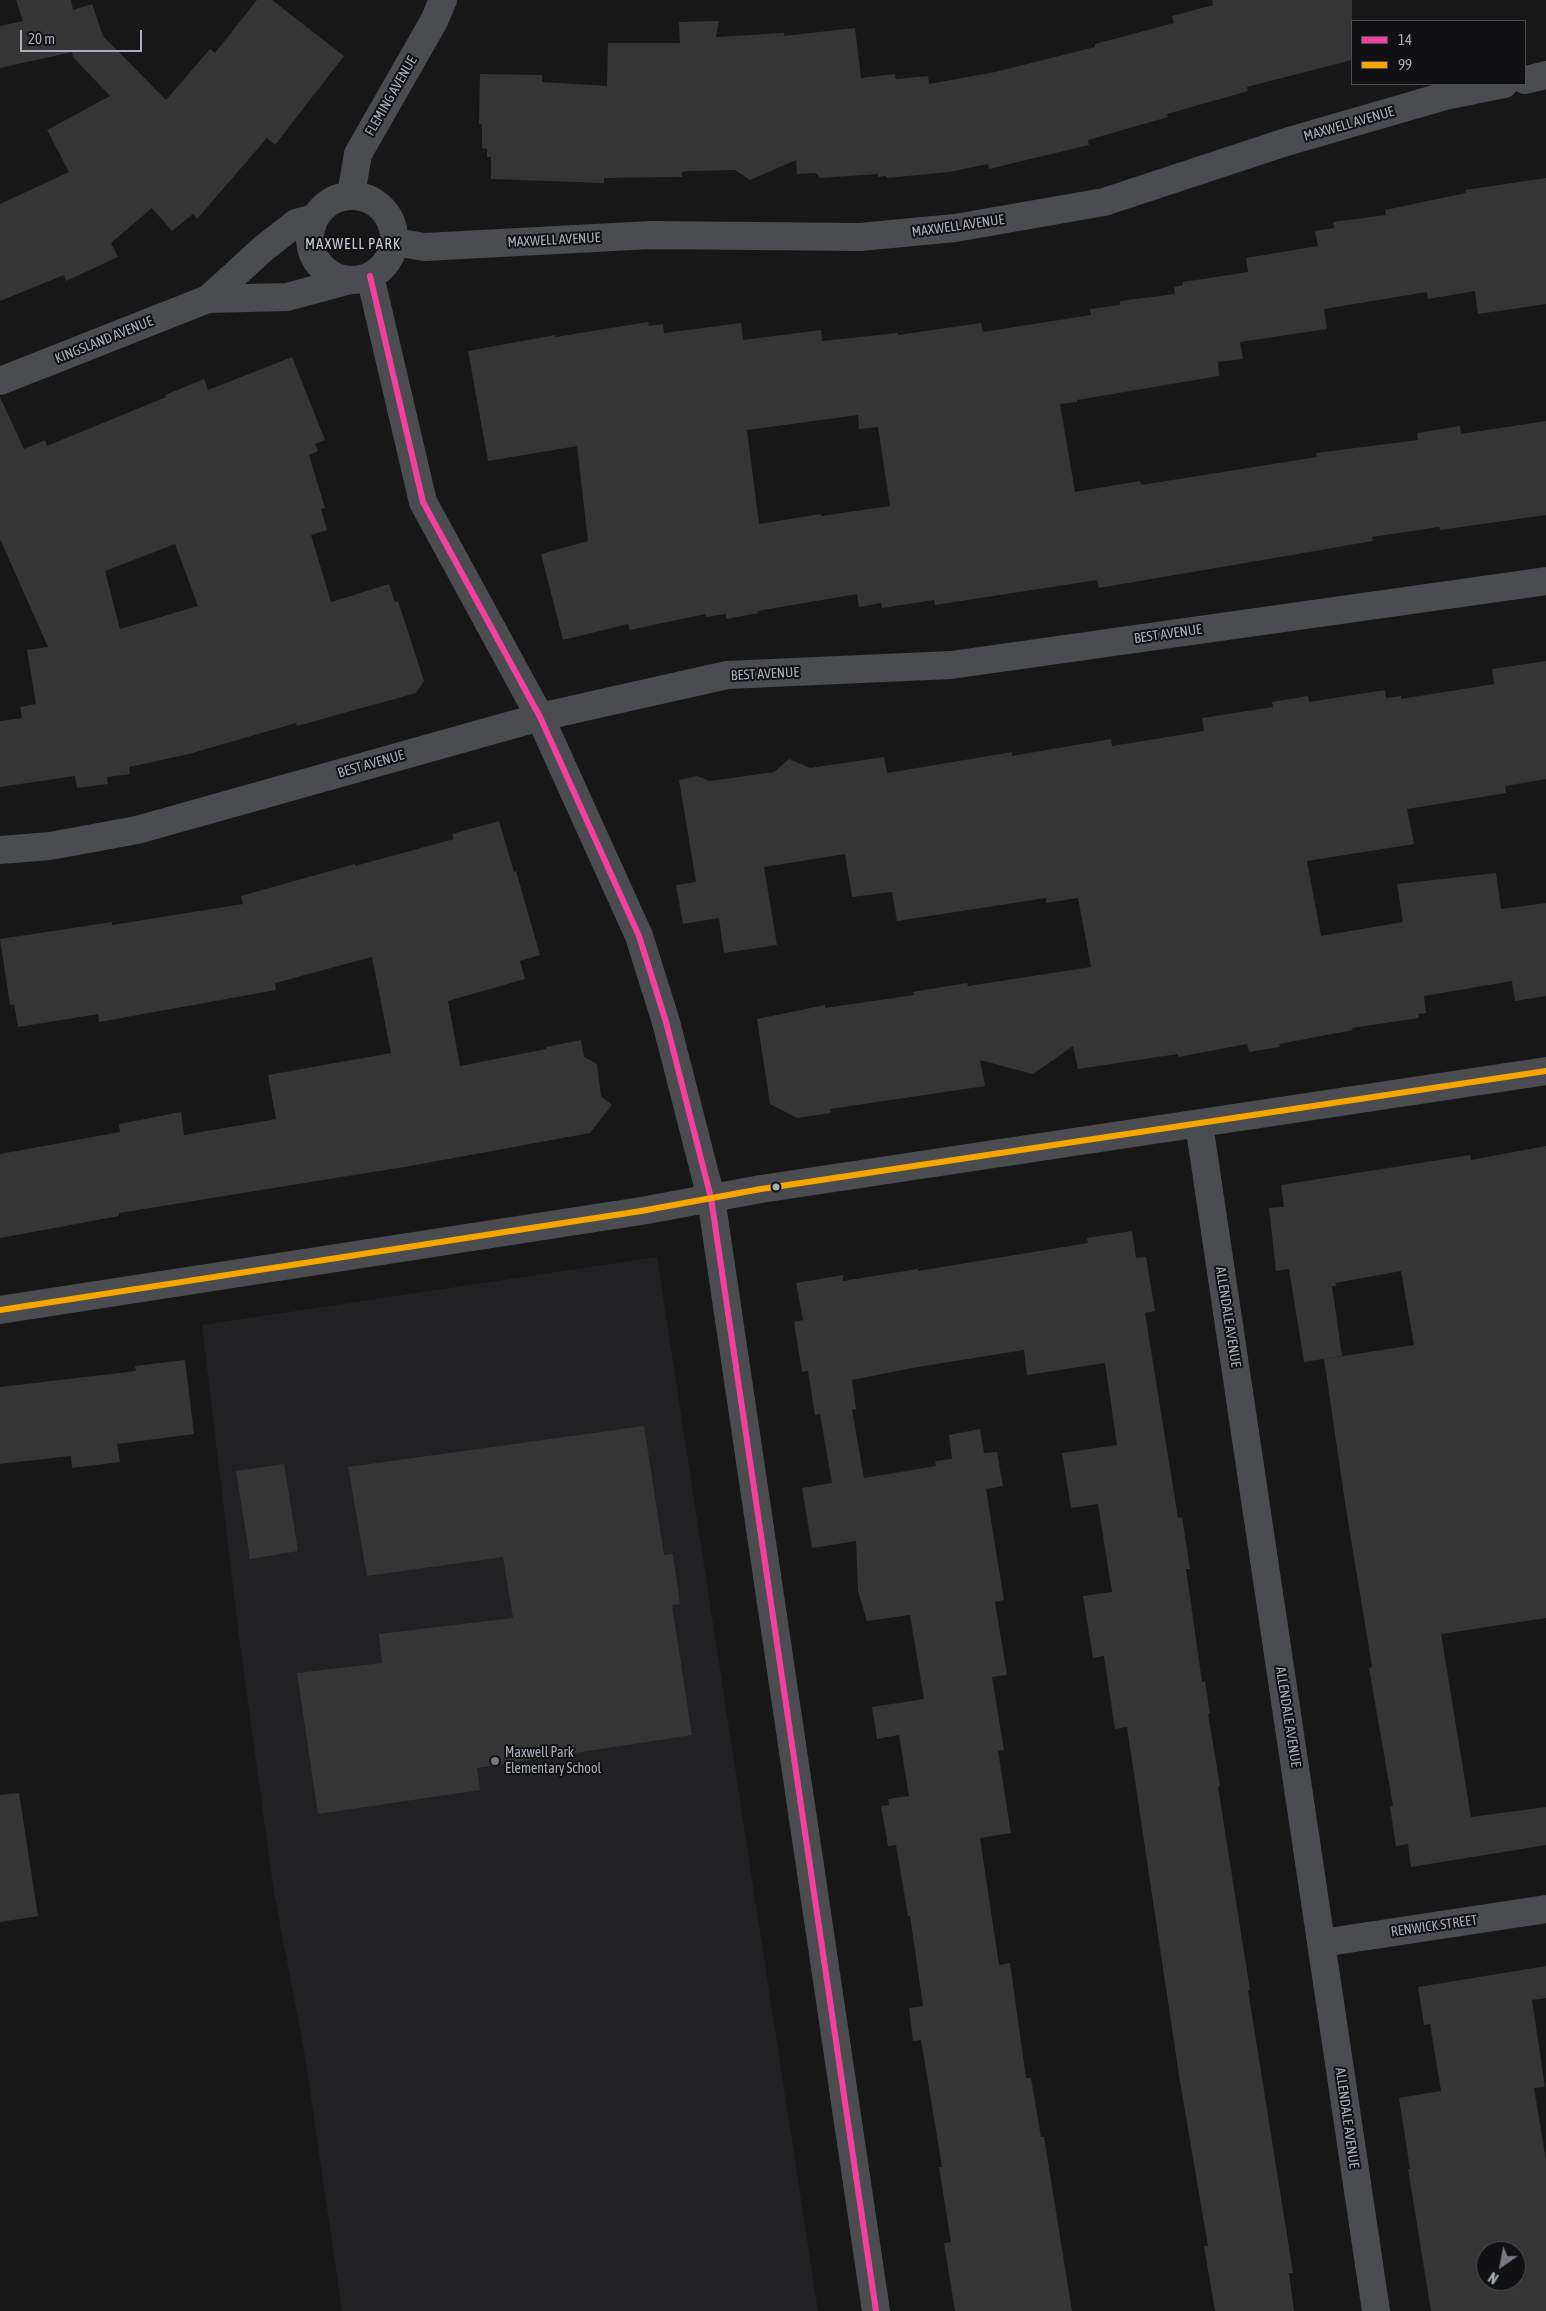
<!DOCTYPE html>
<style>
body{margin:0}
#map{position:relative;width:1546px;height:2311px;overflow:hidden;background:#171717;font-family:"Asap Condensed",sans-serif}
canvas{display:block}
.legend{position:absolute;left:1351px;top:20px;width:175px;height:65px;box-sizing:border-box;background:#111113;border:1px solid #4d4f55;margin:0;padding:6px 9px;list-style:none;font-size:15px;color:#a8adb8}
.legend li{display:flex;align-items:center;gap:10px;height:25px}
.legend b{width:25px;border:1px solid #4d4f55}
.north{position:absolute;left:1476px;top:2241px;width:50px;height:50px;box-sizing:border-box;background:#111113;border:1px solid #4d4f55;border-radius:50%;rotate:213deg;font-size:14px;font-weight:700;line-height:20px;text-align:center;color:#a8adb8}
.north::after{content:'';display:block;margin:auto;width:18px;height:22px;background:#757880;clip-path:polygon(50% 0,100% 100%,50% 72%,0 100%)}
.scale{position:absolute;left:20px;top:30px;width:122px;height:22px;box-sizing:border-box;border:2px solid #a8adb8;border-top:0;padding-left:6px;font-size:15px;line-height:18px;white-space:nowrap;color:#a8adb8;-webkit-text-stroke:4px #111113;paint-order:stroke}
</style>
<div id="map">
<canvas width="1546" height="2311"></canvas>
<ul class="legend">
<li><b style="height:6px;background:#f240a1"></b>14</li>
<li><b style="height:6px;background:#f7a600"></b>99</li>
</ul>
<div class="north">N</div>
<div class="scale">20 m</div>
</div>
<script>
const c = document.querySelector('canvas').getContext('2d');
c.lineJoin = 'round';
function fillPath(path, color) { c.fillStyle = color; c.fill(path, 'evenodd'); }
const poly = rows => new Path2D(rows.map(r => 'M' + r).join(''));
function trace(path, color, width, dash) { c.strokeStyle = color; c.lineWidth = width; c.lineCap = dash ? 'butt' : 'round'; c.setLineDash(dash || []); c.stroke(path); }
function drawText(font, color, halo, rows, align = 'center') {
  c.font = font + ' "Asap Condensed",sans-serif'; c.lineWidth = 4; c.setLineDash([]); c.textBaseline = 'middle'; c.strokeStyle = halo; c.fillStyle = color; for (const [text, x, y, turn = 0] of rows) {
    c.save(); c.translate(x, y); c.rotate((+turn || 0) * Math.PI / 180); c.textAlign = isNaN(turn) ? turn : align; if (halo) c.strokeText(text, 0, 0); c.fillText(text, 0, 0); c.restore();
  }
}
fillPath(poly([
 [657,1257,818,2311,342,2311,304,2050,274,1893,238,1629,202,1325]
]), '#212123');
fillPath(poly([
 [16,0,71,0,73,10,92,4,103,36,166,100,210,49,215,53,257,0,272,0,344,56,275,145,267,138,197,219,193,214,172,231,152,208,111,243,118,257,66,281,64,275,0,301,0,204,69,172,47,130,110,96,73,57,72,52,0,68,0,26,23,21],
 [1212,0,1352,0,1352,60,1247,87,1248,91,1167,114,1168,117,1088,140,1089,145,989,169,988,164,949,172,887,178,886,176,878,177,878,174,820,178,816,173,797,174,796,160,750,180,735,170,689,171,682,172,682,177,604,178,604,183,491,179,491,157,487,157,487,149,482,148,482,124,479,124,480,74,542,75,542,82,607,86,608,43,680,43,679,22,719,21,716,37,784,33,784,36,855,28,861,78,895,74,896,79,928,76,929,84,995,72,1095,47,1095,44,1174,23,1172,16,1213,5],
 [1546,178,1546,304,1478,314,1475,291,1428,299,1427,292,1324,309,1327,329,1240,342,1243,359,1218,362,1219,376,1077,400,1077,402,1060,404,1075,492,1140,481,1141,485,1317,457,1316,453,1418,440,1417,433,1460,426,1461,434,1546,421,1546,515,1440,530,1439,527,1372,537,1373,541,1099,588,1097,580,935,605,934,600,882,608,881,603,859,607,857,594,757,611,758,613,726,619,726,614,706,617,705,614,630,630,628,624,563,640,541,554,588,541,577,446,488,461,468,351,555,335,556,337,648,322,649,326,663,324,664,333,741,323,743,340,821,330,822,341,898,333,898,335,981,323,983,332,1091,315,1090,309,1120,305,1120,301,1175,294,1174,287,1183,285,1183,282,1248,272,1246,258,1318,246,1315,231,1334,228,1333,222,1386,215,1385,210,1466,193,1465,190],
 [858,415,859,429,878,427,890,506,821,516,821,514,759,524,747,430],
 [292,357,325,440,315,444,318,451,309,455,325,508,321,509,327,530,311,535,331,602,389,584,395,602,398,601,424,681,416,693,297,726,296,723,189,754,129,767,130,774,107,777,108,784,77,788,75,776,0,787,0,721,22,718,20,707,36,704,27,650,48,647,0,539,0,397,24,449,45,440,47,446,166,397,165,395,204,379,208,390],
 [175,544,198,606,120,629,105,571],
 [1546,661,1546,779,1505,786,1506,793,1407,809,1414,844,1307,861,1321,936,1403,922,1397,884,1496,873,1501,909,1546,903,1546,996,1515,1001,1512,981,1424,996,1426,1013,1418,1014,1419,1018,1352,1028,1353,1030,1279,1044,1280,1047,1249,1052,1247,1044,1178,1057,1178,1054,1078,1069,1073,1046,1033,1074,980,1060,985,1086,830,1109,831,1113,797,1118,770,1104,757,1019,825,1005,825,1008,914,995,913,992,967,983,968,986,1091,967,1078,898,1046,903,1046,898,897,921,892,892,852,897,845,854,764,867,777,945,724,953,719,918,683,924,676,885,696,882,679,780,697,776,710,781,774,772,789,759,810,768,884,757,887,773,1012,752,1012,756,1111,739,1112,746,1204,731,1202,718,1273,707,1272,702,1308,696,1309,702,1385,690,1386,698,1401,696,1401,699,1494,684,1492,669],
 [499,821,514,872,516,871,540,955,520,961,525,979,448,1001,460,1066,546,1049,546,1047,581,1040,584,1057,597,1064,601,1096,612,1105,590,1133,410,1166,119,1213,119,1216,0,1238,0,1154,120,1132,119,1124,181,1112,184,1135,276,1119,268,1075,391,1053,372,957,275,983,276,990,99,1022,98,1014,18,1027,14,1004,10,1005,0,939,112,922,112,925,243,904,241,896,355,864,355,866,454,839,452,834],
 [1546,1146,1546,1618,1441,1634,1471,1817,1546,1807,1546,1845,1411,1867,1408,1844,1396,1846,1390,1807,1393,1806,1369,1668,1372,1667,1346,1509,1324,1359,1414,1345,1401,1271,1335,1283,1336,1286,1332,1286,1342,1356,1304,1362,1289,1269,1276,1271,1269,1208,1284,1207,1281,1185,1470,1155,1471,1160],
 [1132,1231,1136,1258,1146,1257,1155,1311,1145,1313,1178,1518,1182,1517,1190,1569,1186,1569,1202,1682,1205,1681,1210,1714,1208,1714,1220,1786,1218,1787,1250,1990,1248,1990,1293,2273,1289,2273,1294,2311,1215,2311,1204,2246,1208,2246,1180,2082,1127,1727,1115,1729,1104,1656,1093,1658,1083,1596,1112,1592,1098,1504,1071,1508,1062,1453,1117,1445,1105,1363,1027,1375,1024,1350,912,1368,852,1380,856,1409,852,1410,864,1478,936,1466,935,1461,952,1459,949,1435,980,1429,984,1453,997,1452,1003,1486,986,1489,1004,1600,995,1602,1007,1675,992,1677,1004,1750,998,1751,1011,1833,980,1838,999,1965,1010,1963,1026,2078,1031,2078,1041,2137,1044,2137,1072,2311,955,2311,944,2243,951,2242,939,2167,942,2167,921,2040,913,2041,909,2008,923,2006,910,1916,908,1916,896,1845,888,1846,881,1806,889,1805,888,1799,909,1796,899,1735,877,1739,872,1707,924,1699,910,1615,867,1621,858,1591,856,1541,812,1548,802,1488,832,1483,820,1414,815,1415,808,1371,802,1372,794,1322,803,1320,796,1283,843,1275,843,1281,918,1269,918,1271,1088,1243,1087,1238],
 [185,1360,194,1434,117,1444,120,1462,72,1468,71,1456,0,1464,0,1387,136,1371,135,1366],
 [644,1426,664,1555,673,1554,680,1604,672,1605,692,1735,477,1768,480,1790,318,1814,297,1673,382,1663,379,1634,513,1618,503,1557,367,1576,348,1467],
 [284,1464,298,1551,250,1559,236,1471],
 [19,1793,38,1916,0,1922,0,1795],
 [1546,1966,1546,1998,1532,2000,1545,2087,1534,2088,1546,2160,1546,2311,1431,2311,1408,2169,1410,2169,1399,2098,1441,2091,1430,2024,1424,2025,1418,1987],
 [1486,2251,1516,2251,1516,2281,1486,2281]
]), '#353536');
trace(poly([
 [1525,80,1546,75],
 [351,195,358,154,434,21,443,0],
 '310 238a42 42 0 1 1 84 0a42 42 0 1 1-84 0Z',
 [394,242,425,247,651,235,860,237,955,228,1104,202,1286,142,1445,96,1504,84],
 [370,276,423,502,540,717,639,936,666,1022,699,1151,711,1198,876,2311],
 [208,299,264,248,296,223,314,218],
 [0,381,208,299,287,297,350,280],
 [0,850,50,846,137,830,540,717,727,675,951,665,1546,581],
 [1199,1124,1376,2311],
 [0,1310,641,1211,761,1189,1546,1071],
 [1322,1943,1546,1909]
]), '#4b4c50', 28);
trace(poly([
 [370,276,423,502,540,717,639,936,666,1022,699,1151,711,1198,876,2311]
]), '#f240a1', 6);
trace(poly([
 [0,1310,641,1211,761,1189,1546,1071]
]), '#f7a600', 6);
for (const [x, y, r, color] of [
 [776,1187,4.5,"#a8adb8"],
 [495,1761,5,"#757880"]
]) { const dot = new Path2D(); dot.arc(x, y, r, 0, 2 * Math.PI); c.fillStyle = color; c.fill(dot); trace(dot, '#111113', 2); }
drawText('14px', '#a8adb8', '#111113', [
 ["FLEMING AVENUE",391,96,-60],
 ["MAXWELL AVENUE",1349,124,-16],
 ["MAXWELL AVENUE",958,226,-8],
 ["MAXWELL AVENUE",554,240,-3],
 ["KINGSLAND AVENUE",104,340,-22],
 ["BEST AVENUE",1168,634,-8],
 ["BEST AVENUE",765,674,-3],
 ["BEST AVENUE",371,764,-16],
 ["ALLENDALE AVENUE",1228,1317,81],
 ["ALLENDALE AVENUE",1288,1717,81],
 ["RENWICK STREET",1434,1926,-8],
 ["ALLENDALE AVENUE",1347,2118,82]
]);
drawText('14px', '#a8adb8', '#111113', [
 ["Maxwell Park",505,1753],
 ["Elementary School",505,1769]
], 'left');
c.letterSpacing = '1px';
drawText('15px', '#c9ccd4', '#111113', [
 ["MAXWELL PARK",353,244]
]);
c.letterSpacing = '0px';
</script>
